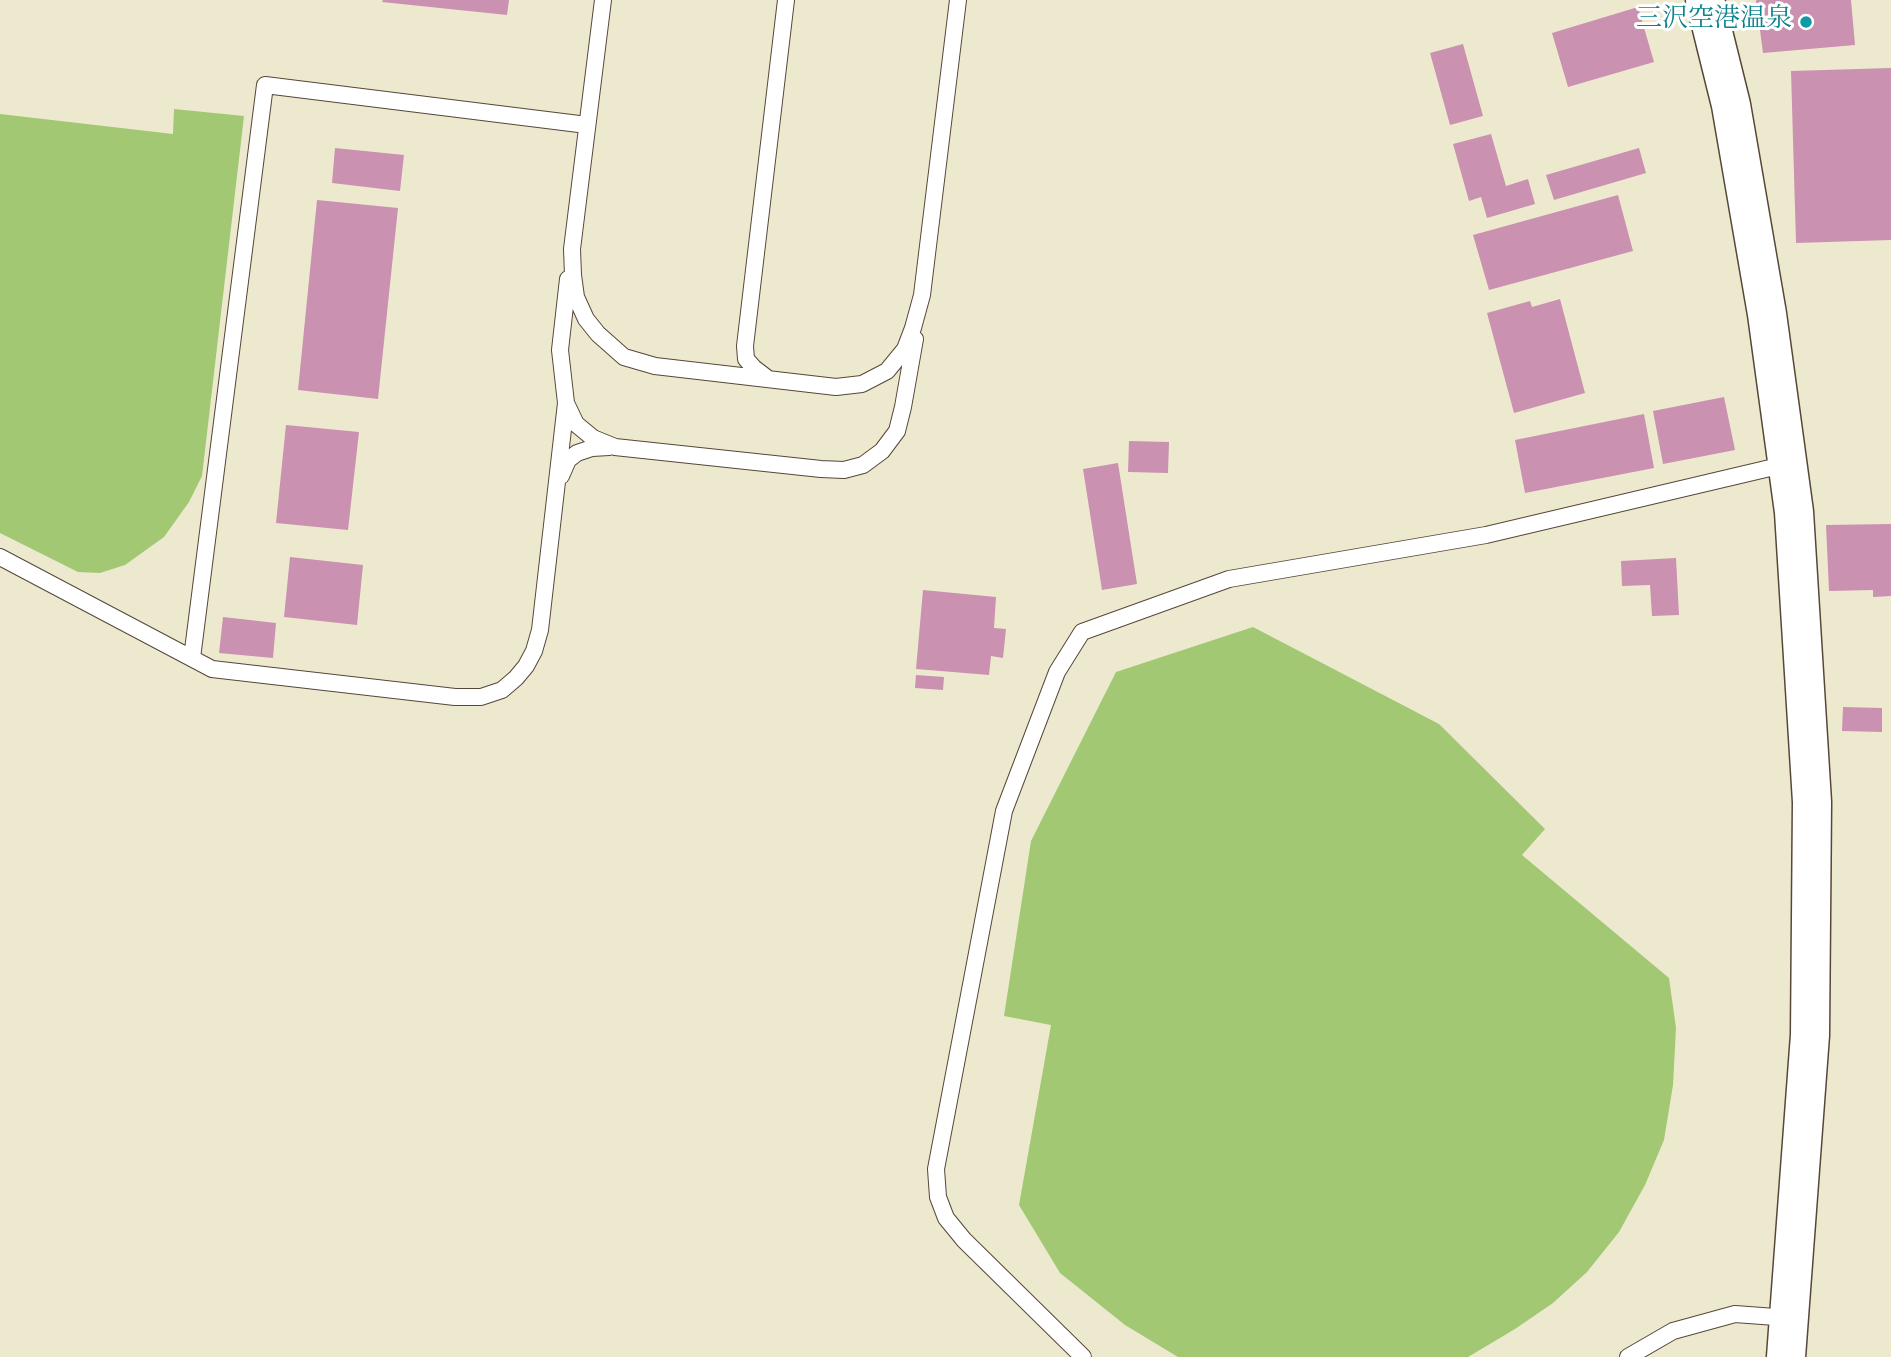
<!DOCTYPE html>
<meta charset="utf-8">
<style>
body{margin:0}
canvas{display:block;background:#ede9cf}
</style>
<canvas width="1891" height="1357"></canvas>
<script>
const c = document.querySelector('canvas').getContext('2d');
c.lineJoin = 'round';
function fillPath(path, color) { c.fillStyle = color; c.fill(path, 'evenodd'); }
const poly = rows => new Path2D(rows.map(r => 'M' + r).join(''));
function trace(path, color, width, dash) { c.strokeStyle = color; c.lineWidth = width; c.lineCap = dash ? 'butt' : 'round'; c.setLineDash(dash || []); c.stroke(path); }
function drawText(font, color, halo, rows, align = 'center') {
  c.font = font + ' "Sorts Mill Goudy","Noto Serif JP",serif'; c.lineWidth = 6; c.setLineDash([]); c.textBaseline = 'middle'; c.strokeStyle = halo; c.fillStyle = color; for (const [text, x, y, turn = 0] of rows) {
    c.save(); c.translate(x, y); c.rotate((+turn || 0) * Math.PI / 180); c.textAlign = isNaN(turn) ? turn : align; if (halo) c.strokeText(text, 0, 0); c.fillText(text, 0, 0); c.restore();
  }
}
fillPath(poly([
 [174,109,244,116,202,476,189,502,164,537,125,565,100,573,78,572,0,533,0,114,173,134],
 [1253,627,1439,724,1545,829,1522,855,1669,978,1676,1028,1673,1085,1664,1140,1645,1185,1619,1232,1587,1272,1553,1303,1515,1329,1468,1357,1178,1357,1125,1325,1060,1273,1019,1205,1051,1025,1004,1016,1031,841,1116,672]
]), '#a2c873');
fillPath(poly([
 [383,0,509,0,507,15,382,2],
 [1756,0,1851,0,1855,45,1763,53],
 [1638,7,1654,62,1568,87,1552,33],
 [1463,44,1483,116,1450,125,1430,53],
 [1891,68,1891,240,1796,243,1791,71],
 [1491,134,1506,186,1528,179,1535,204,1487,218,1481,197,1469,201,1453,144],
 [335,148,404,155,400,191,332,183],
 [1639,148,1646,173,1554,200,1546,175],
 [1618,195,1633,251,1489,290,1473,235],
 [317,200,398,208,378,399,298,390],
 [1560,299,1585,393,1514,413,1487,313,1530,301,1532,307],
 [1724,397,1735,450,1663,464,1653,411],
 [1644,414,1654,468,1525,493,1515,440],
 [286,425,359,432,348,530,276,523],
 [1129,441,1169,442,1168,473,1128,472],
 [1118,463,1137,584,1102,590,1083,469],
 [1891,524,1891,596,1873,597,1873,590,1829,591,1826,525],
 [290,557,363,565,357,625,284,617],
 [1676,558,1679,615,1652,616,1650,585,1622,586,1621,561],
 [923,590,996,597,994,628,1006,629,1003,658,991,656,989,675,916,669],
 [223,617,276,623,273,658,219,653],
 [916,675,944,677,943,690,915,688],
 [1843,707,1882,708,1882,732,1842,731]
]), '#cb91b0');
const lane = poly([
 [603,0,572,249,573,275,576,297,586,319,598,334,624,357,655,366,836,387,862,384,887,371,905,349,913,328,922,295,958,0],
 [767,378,754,368,746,359,745,346,786,0],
 [566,403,576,424,593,438,615,447,821,469,844,470,863,465,882,451,897,431,903,407,915,339],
 [561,476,568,460,577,453,592,448,609,447],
 [0,557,212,669,455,697,481,697,502,690,516,678,526,666,534,651,540,630,566,403,560,350,568,279],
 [192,658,265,85,587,125],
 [1083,1357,964,1240,946,1218,938,1197,936,1169,1004,811,1057,672,1082,632,1229,579,1486,535,1787,464],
 [1628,1357,1673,1331,1735,1314,1789,1318]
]);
const secondary = poly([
 [1705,0,1731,105,1767,314,1794,512,1812,802,1810,1035,1786,1357]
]);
trace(lane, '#564739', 18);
trace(secondary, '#564739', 41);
trace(lane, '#fff', 16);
trace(secondary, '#fff', 38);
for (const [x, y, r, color] of [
 [1806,22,7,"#0f9aa8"]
]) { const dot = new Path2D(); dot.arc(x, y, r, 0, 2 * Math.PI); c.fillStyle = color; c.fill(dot); trace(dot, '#fff', 2.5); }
drawText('26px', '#0d838f', '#fff', [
 ["三沢空港温泉",1792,22]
], 'right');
</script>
